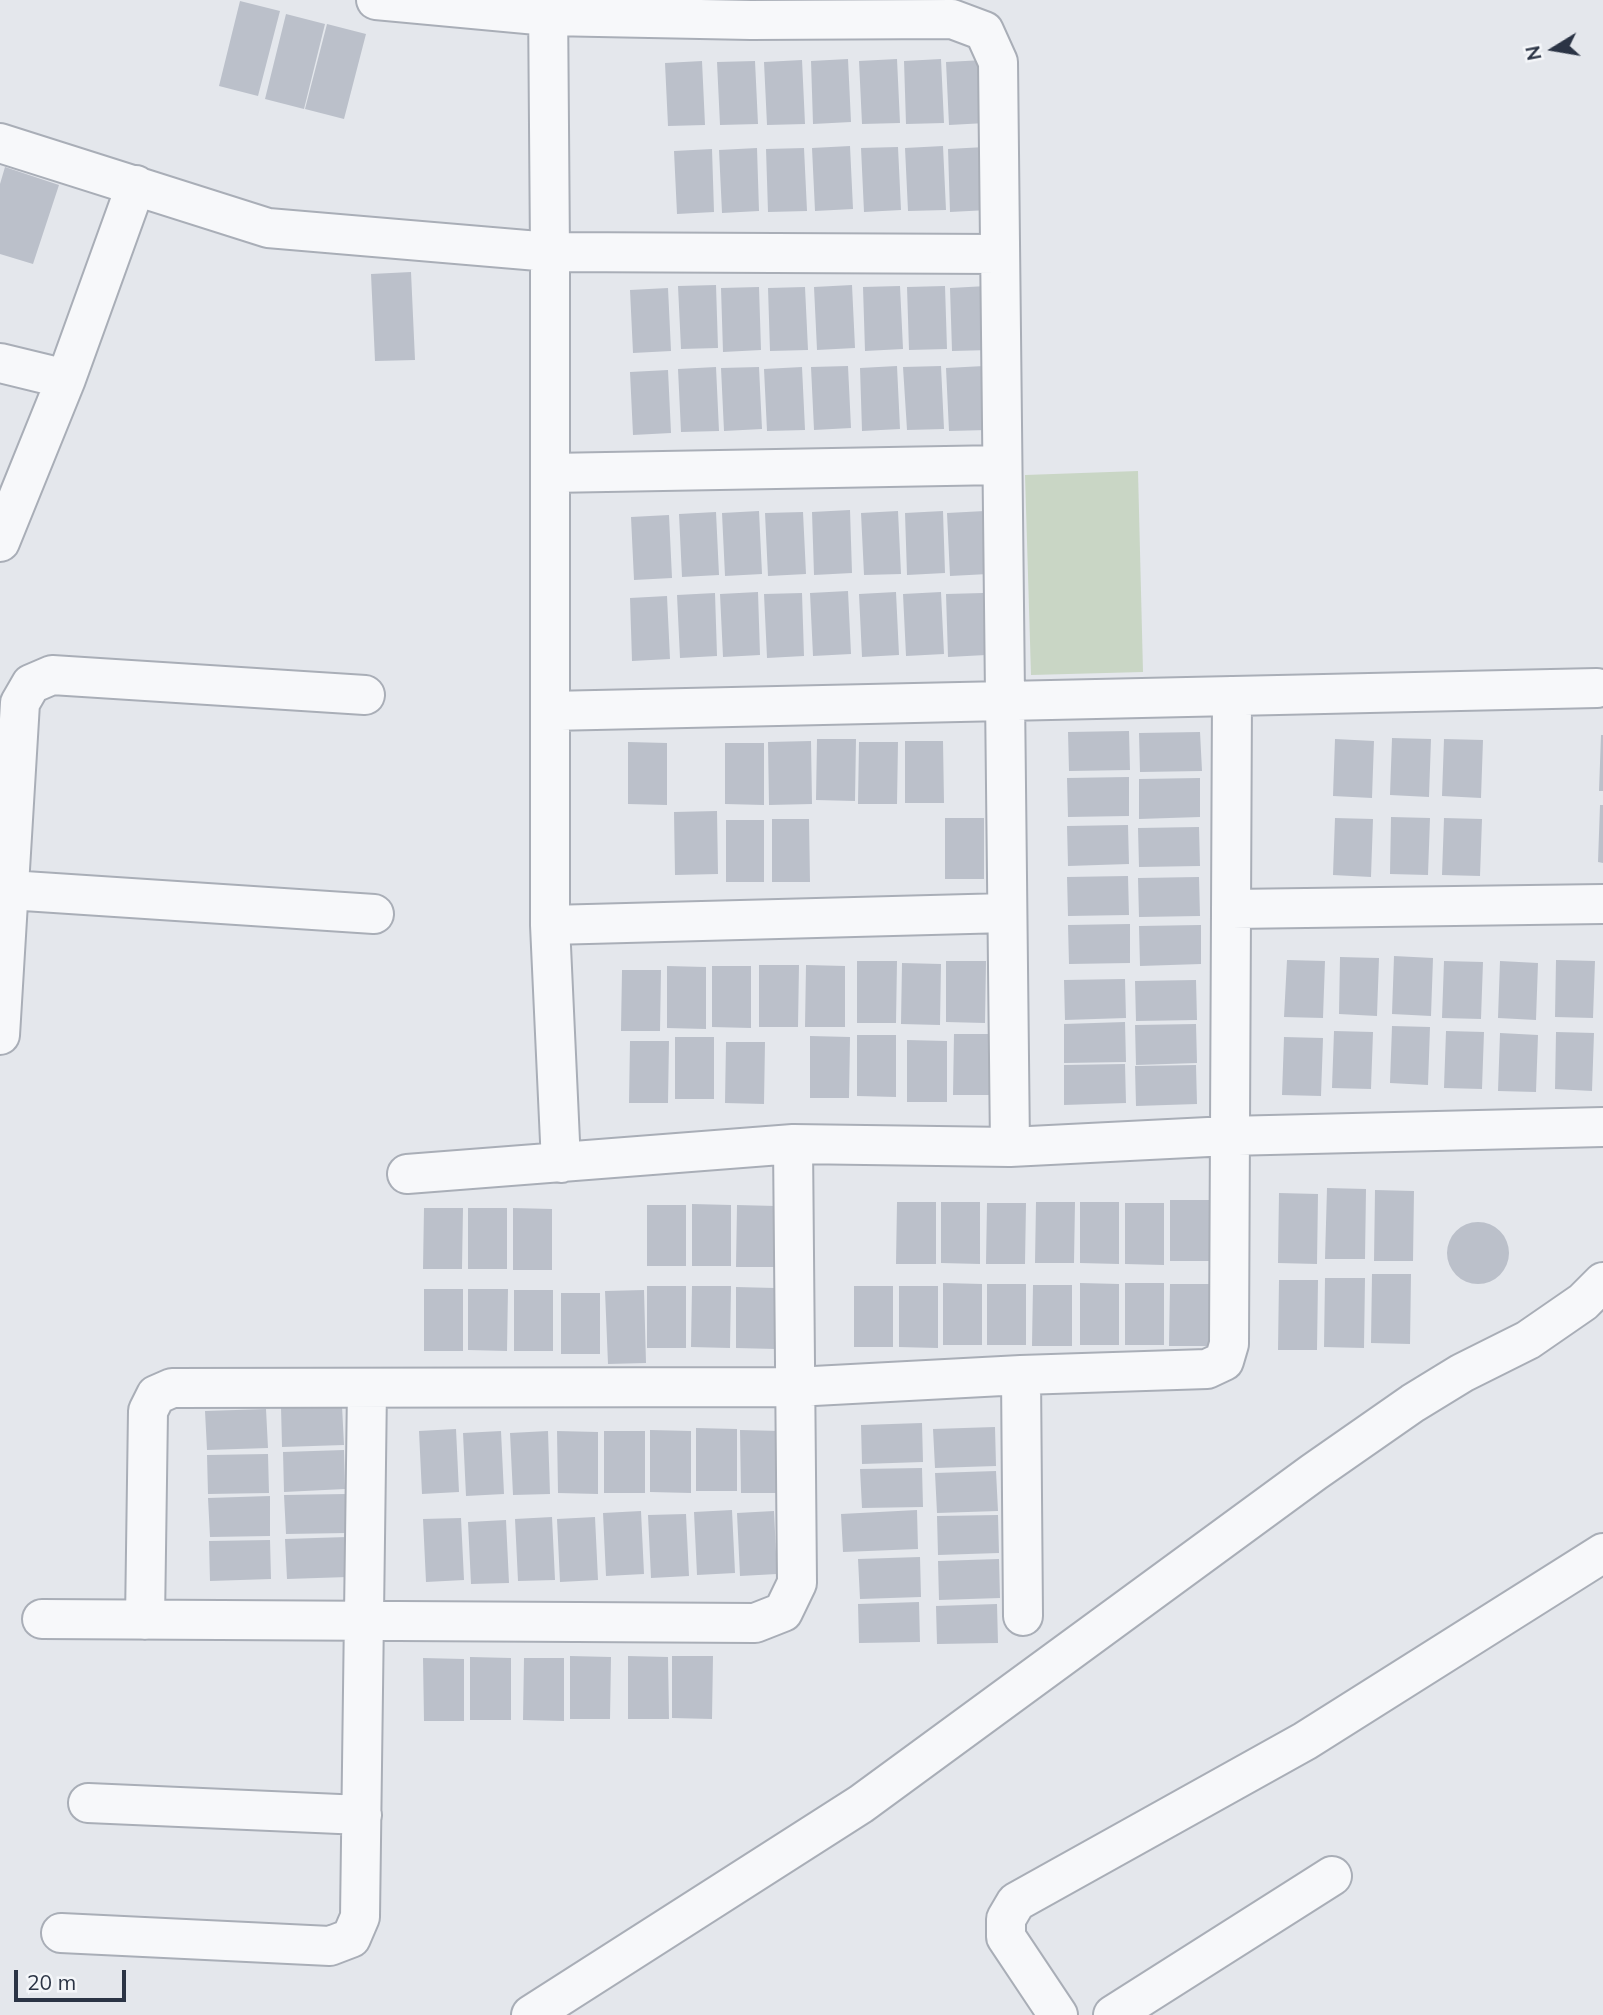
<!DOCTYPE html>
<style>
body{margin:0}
#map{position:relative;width:1603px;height:2015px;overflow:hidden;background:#e4e7ec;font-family:Mulish,sans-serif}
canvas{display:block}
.north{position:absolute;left:1519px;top:14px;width:70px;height:70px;-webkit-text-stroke:5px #f4f6f9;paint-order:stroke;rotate:259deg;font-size:19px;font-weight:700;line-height:28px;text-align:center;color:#2b3445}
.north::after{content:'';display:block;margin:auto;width:24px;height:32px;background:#2b3445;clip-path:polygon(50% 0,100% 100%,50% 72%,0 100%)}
.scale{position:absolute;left:14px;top:1970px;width:112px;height:32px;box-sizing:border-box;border:4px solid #2b3445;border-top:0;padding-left:9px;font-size:21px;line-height:24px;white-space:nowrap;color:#2b3445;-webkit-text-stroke:5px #f4f6f9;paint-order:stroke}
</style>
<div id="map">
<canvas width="1603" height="2015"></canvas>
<div class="north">N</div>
<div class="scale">20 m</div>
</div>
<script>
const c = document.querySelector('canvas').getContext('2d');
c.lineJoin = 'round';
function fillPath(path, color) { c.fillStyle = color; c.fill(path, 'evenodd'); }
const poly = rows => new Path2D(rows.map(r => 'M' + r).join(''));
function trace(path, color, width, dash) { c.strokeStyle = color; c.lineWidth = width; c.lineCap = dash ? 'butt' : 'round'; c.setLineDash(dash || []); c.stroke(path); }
fillPath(poly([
 [1138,471,1143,672,1031,675,1025,475]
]), '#c9d6c5');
fillPath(poly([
 [240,1,280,11,258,96,219,86],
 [286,14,325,24,304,109,265,99],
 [327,24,366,34,344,119,305,109],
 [848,59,851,122,813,124,811,61],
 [897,59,900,123,862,124,859,61],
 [941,59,944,123,906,124,904,61],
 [802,60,805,124,767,125,764,62],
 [984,60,986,123,949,125,946,62],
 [702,61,705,125,668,126,665,63],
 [755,61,758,124,720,125,717,62],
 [850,146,853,209,815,211,812,148],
 [943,146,946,210,908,211,905,148],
 [898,147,901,210,864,212,861,148],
 [985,147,988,210,950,212,948,149],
 [757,148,759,211,722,213,719,150],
 [804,148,807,211,768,212,766,149],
 [712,149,714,212,677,214,674,151],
 [5,167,59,185,33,264,0,254,0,184],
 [411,272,415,360,375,361,371,274],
 [716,285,718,348,681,349,678,286],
 [852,285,855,348,817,350,814,287],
 [900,286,903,349,865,351,863,287],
 [945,286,947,349,909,350,907,287],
 [987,286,990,350,952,351,950,288],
 [759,287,761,350,723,352,721,288],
 [805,287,808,350,770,351,768,288],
 [668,288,671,351,633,353,630,290],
 [848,366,851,428,814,430,811,367],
 [897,366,900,429,862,431,860,368],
 [941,366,944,429,907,430,903,367],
 [984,366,987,430,949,431,946,368],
 [716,367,719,431,681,432,678,369],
 [759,367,762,429,724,431,721,368],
 [802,367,805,430,767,431,764,369],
 [668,370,671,433,633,435,630,372],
 [850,510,852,573,814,575,812,512],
 [759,511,762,574,725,576,722,513],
 [898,511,901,574,864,575,861,513],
 [943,511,945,573,907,575,905,513],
 [985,511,988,574,950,576,947,513],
 [716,512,719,575,682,577,679,514],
 [803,512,806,574,768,576,765,513],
 [669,515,672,578,634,580,631,517],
 [848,591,851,654,813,656,810,593],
 [758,592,760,655,723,657,720,594],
 [896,592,899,655,862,657,859,594],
 [941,592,944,654,906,656,903,594],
 [715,593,717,656,680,658,677,595],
 [802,593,804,656,767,658,764,594],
 [983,593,986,655,948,657,946,594],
 [667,596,670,659,632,661,630,598],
 [1129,731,1130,770,1069,771,1068,732],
 [1200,732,1202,771,1140,772,1139,733],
 [1601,735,1603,735,1603,791,1599,791],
 [1392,738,1431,739,1429,797,1390,795],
 [817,739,856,739,855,801,816,800],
 [1335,739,1374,741,1372,798,1333,796],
 [1444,739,1483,740,1481,798,1442,796],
 [811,741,812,804,769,805,768,742],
 [905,741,943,741,944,803,905,803],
 [628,742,667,743,667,805,628,804],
 [859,742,898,742,897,804,858,804],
 [725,743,764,743,764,805,725,804],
 [1129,777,1129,816,1068,817,1067,778],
 [1200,778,1200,817,1139,819,1139,779],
 [1600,805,1603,805,1603,863,1598,862],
 [717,811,718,874,675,875,674,812],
 [1391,817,1430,818,1428,875,1390,874],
 [945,818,984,818,984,879,945,879],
 [1335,818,1373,819,1371,877,1333,875],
 [1444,818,1482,819,1480,876,1442,875],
 [772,819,809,819,810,882,772,882],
 [726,820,764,820,764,882,726,882],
 [1128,825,1129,864,1068,866,1067,826],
 [1199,827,1200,866,1139,867,1138,828],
 [1128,876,1129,915,1068,916,1067,877],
 [1199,877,1200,916,1139,917,1138,878],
 [1130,924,1130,963,1069,964,1068,925],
 [1201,925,1201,964,1140,966,1139,926],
 [1394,956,1433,958,1431,1016,1392,1014],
 [1340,957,1379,958,1377,1016,1339,1014],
 [1287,960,1325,961,1323,1018,1284,1017],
 [1556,960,1595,961,1593,1018,1555,1017],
 [857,961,897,961,896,1023,857,1023],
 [946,961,986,961,985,1023,946,1022],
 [1444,961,1483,962,1481,1019,1442,1018],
 [1500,961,1538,963,1536,1020,1498,1018],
 [902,963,941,964,940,1025,901,1024],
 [759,965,799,965,798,1027,759,1027],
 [806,965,845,966,845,1027,805,1027],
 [667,966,706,967,706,1029,667,1028],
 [712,966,751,966,751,1028,712,1027],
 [622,970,661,970,660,1031,621,1031],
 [1125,979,1126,1018,1065,1020,1064,980],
 [1196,980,1197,1020,1136,1021,1135,981],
 [1125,1022,1126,1062,1064,1063,1064,1024],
 [1196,1024,1197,1063,1136,1065,1135,1025],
 [1392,1026,1430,1027,1428,1085,1390,1083],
 [1334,1031,1373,1032,1371,1089,1332,1088],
 [1446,1031,1484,1032,1482,1089,1444,1088],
 [1556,1032,1594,1033,1592,1091,1555,1089],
 [1500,1033,1538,1035,1536,1092,1498,1091],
 [954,1034,993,1034,992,1095,953,1095],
 [857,1035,896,1035,896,1097,857,1096],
 [810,1036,850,1037,849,1098,810,1098],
 [675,1037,714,1037,714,1099,675,1099],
 [1284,1037,1323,1038,1321,1096,1282,1095],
 [907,1040,947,1041,947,1102,907,1102],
 [630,1041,669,1041,668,1103,629,1103],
 [726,1042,765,1042,764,1104,725,1103],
 [1125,1064,1126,1103,1064,1105,1064,1065],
 [1196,1065,1197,1104,1136,1106,1135,1066],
 [1327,1188,1366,1189,1365,1259,1325,1259],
 [1375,1190,1414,1191,1413,1261,1374,1261],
 [1279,1193,1318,1194,1317,1264,1278,1263],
 [1170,1200,1209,1200,1209,1261,1170,1261],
 [897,1202,936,1202,936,1264,896,1264],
 [941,1202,980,1202,980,1264,941,1263],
 [1036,1202,1075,1202,1074,1263,1035,1263],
 [1080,1202,1119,1202,1119,1264,1080,1263],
 [987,1203,1026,1203,1025,1264,986,1264],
 [1125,1203,1164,1203,1164,1265,1125,1264],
 [692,1204,731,1205,731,1266,692,1266],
 [647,1205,686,1205,686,1266,647,1266],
 [737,1205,776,1206,776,1267,736,1267],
 [424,1208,463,1208,462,1269,423,1269],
 [468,1208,507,1208,507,1269,468,1269],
 [513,1208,552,1209,552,1270,513,1270],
 '1447 1253a31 31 0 1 1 62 0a31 31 0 1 1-62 0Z',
 [1372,1274,1411,1274,1410,1344,1371,1343],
 [1325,1278,1365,1278,1364,1348,1324,1347],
 [1279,1280,1318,1280,1317,1350,1278,1350],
 [943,1283,982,1284,982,1345,943,1345],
 [1080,1283,1119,1284,1119,1345,1080,1345],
 [1125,1283,1164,1283,1164,1345,1125,1345],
 [987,1284,1026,1284,1026,1345,987,1345],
 [1170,1284,1209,1284,1209,1346,1169,1346],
 [1033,1285,1072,1285,1072,1346,1032,1346],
 [647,1286,686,1286,686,1348,647,1348],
 [692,1286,731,1286,730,1348,691,1347],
 [854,1286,893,1286,893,1347,854,1347],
 [899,1286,938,1286,938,1348,899,1347],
 [736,1287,775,1288,776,1349,736,1348],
 [424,1289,463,1289,463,1351,424,1351],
 [468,1289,508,1289,507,1351,468,1350],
 [514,1290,553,1290,553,1351,514,1351],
 [644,1290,646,1363,608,1364,605,1291],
 [561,1293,600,1293,600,1354,561,1354],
 [342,1406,344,1445,282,1447,281,1407],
 [266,1409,268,1448,207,1450,205,1411],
 [922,1423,923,1462,862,1464,861,1425],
 [995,1427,996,1466,935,1468,933,1429],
 [696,1428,737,1429,737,1491,696,1491],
 [456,1429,459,1492,422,1494,419,1431],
 [650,1430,691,1431,691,1493,650,1492],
 [740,1430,781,1431,781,1493,741,1493],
 [501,1431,504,1494,466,1496,463,1433],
 [548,1431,550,1494,513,1495,510,1433],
 [557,1431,598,1432,598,1494,558,1493],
 [604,1431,645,1431,645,1493,604,1493],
 [344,1450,345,1489,284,1492,283,1452],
 [268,1454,269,1493,208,1494,207,1455],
 [922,1468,923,1507,862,1508,860,1469],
 [996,1471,998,1511,937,1513,935,1473],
 [346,1494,347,1533,286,1534,284,1495],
 [270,1496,270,1536,210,1537,208,1498],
 [732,1510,735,1573,697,1575,694,1512],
 [917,1510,918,1549,843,1552,841,1514],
 [641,1511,644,1574,606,1576,603,1513],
 [774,1511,777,1574,740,1576,737,1513],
 [686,1514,689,1576,651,1578,648,1515],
 [998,1515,999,1553,938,1555,937,1516],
 [552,1517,555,1580,518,1581,515,1519],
 [595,1517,598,1580,560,1582,557,1519],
 [461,1518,464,1580,426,1582,423,1519],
 [506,1520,509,1583,471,1584,468,1522],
 [347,1537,348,1577,287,1579,285,1539],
 [270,1540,271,1579,210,1581,209,1541],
 [920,1557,921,1597,860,1599,858,1559],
 [999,1559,1000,1598,939,1600,938,1561],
 [919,1602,920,1642,859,1643,858,1604],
 [997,1604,998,1643,937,1644,936,1606],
 [570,1656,611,1657,610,1719,570,1719],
 [628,1656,668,1657,669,1719,628,1719],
 [672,1656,713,1656,712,1719,672,1718],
 [470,1657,511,1658,511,1720,470,1720],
 [423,1658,464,1659,464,1721,424,1721],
 [524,1658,564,1658,564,1721,523,1720]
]), '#bbc0ca');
const minor = poly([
 [376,0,548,16,751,20,952,19,984,31,998,62,1010,1147],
 [548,0,550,252,550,925,561,1163],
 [0,143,268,228,550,252,999,254],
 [0,363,66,379],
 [550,473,1002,465],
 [0,542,66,379,136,185],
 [550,711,1597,688],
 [9,890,374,914],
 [1232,909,1603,904],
 [550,925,1007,913],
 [0,1035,20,703,31,684,52,675,365,695],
 [407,1174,793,1144,1010,1147,1228,1136,1603,1127],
 [1021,1375,1023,1616],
 [42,1619,755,1623,783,1612,797,1583,793,1144],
 [145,1620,148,1411,156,1395,172,1388,795,1387,1021,1375,1207,1369,1224,1361,1229,1344,1232,696],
 [88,1803,362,1815],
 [61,1933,330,1946,351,1938,360,1917,367,1388],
 [531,2015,861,1804,1314,1472,1413,1403,1462,1373,1528,1340,1583,1302,1603,1282],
 [1058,2015,1006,1937,1006,1919,1016,1902,1305,1741,1603,1553],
 [1113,2015,1332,1876]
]);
trace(minor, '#a9aeb7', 42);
trace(minor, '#f7f8fa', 38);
</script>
